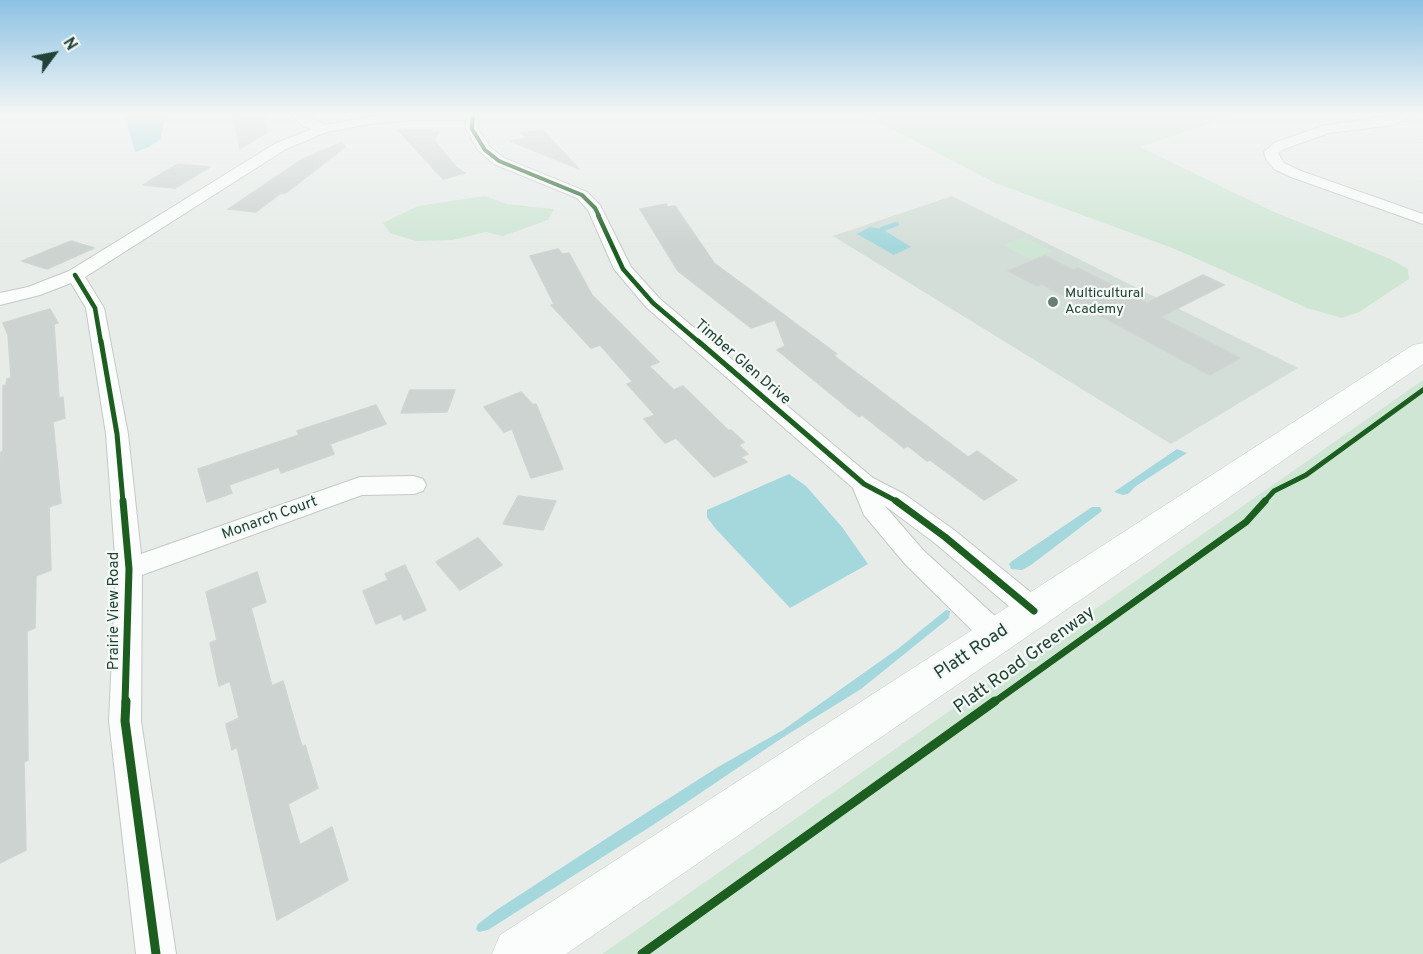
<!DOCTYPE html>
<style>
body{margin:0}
#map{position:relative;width:1423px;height:954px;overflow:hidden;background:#e7ece9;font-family:Overpass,sans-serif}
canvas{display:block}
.north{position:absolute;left:24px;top:24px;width:60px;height:60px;-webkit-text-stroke:4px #f5faf7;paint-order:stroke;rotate:58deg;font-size:16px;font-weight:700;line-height:24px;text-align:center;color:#214237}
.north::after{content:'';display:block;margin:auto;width:21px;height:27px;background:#214237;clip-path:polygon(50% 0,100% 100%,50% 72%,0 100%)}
</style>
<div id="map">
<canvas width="1423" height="954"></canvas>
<div class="north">N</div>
</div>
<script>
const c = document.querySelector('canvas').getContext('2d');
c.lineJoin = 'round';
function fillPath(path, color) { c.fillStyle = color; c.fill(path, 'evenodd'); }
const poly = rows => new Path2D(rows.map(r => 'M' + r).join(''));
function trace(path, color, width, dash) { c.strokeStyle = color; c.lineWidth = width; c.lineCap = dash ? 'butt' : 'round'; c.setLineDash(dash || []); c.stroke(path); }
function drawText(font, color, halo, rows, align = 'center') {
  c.font = font + ' Overpass,sans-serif'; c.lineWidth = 4.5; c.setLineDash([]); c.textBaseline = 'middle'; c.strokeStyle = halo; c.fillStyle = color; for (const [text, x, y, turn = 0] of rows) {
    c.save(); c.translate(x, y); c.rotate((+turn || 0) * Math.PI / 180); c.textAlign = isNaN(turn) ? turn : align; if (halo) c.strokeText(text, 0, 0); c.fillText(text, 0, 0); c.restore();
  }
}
fillPath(poly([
 [952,196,1298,368,1171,444,833,236]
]), '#d4ded9');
fillPath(poly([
 [863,114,1237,114,1140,147,1272,211,1390,259,1408,269,1409,279,1359,312,1342,318,1307,308,1175,249,995,183],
 [485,196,507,204,554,209,548,220,503,236,486,232,452,240,416,241,390,233,383,223,418,206],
 [1024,237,1052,251,1031,260,1003,245],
 [1423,380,1423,954,602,954]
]), '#cfe6d4');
fillPath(poly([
 [124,114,166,114,160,140,147,148,135,152],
 [870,227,882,229,911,247,894,255,857,234],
 [1177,449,1187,453,1136,486,1128,494,1123,495,1114,492],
 [789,474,806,486,842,527,868,564,790,608,715,528,707,517,707,510],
 [1092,507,1100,507,1102,511,1031,565,1022,570,1011,569,1009,564,1012,561],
 [946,610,950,611,949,618,861,689,782,738,653,825,488,930,479,932,476,929,478,924,495,911,621,829,718,767,783,730,899,648]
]), '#a4d8dd');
trace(poly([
 [882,229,897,224]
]), '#a4d8dd', 4.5);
const building = poly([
 [233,114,263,114,267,132,240,149,233,114],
 [432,129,431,132,439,132,434,140,456,167,465,173,443,179,398,130,432,129],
 [543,130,579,169,510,141,526,138,521,133,543,130],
 [342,142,345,147,286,193,281,193,256,212,228,209,301,160,342,142],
 [178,164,210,167,175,188,143,185,178,164],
 [666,204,668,207,675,206,714,263,837,354,833,355,968,457,977,451,1017,480,984,500,930,460,927,461,908,446,904,448,862,415,859,417,777,350,785,346,775,320,751,328,678,271,640,209,666,204],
 [71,241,94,248,47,269,22,261,71,241],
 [558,249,562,254,569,253,592,295,659,362,649,366,674,390,683,386,729,431,731,430,744,442,739,445,748,454,741,457,747,462,714,477,676,438,665,443,644,419,655,415,627,384,633,382,600,345,591,348,551,305,554,304,530,256,558,249],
 [1045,256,1073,270,1078,268,1147,303,1203,275,1224,285,1160,317,1240,358,1210,375,1042,284,1037,286,1008,271,1045,256],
 [50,309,58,323,54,324,59,398,63,397,65,418,53,422,61,503,49,507,51,570,36,576,35,628,27,631,28,760,24,762,26,850,0,863,0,468,1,452,3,451,3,386,6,385,7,379,11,378,8,335,3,323,50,309],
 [410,390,455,390,447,412,401,413,410,390],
 [521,392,533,405,536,404,563,469,531,478,512,429,504,432,484,407,521,392],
 [376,405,386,424,330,444,334,454,281,473,279,467,229,485,232,493,207,502,198,469,299,435,297,431,376,405],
 [518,496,556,501,543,530,503,524,518,496],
 [478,538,502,565,460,590,436,562,478,538],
 [405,565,426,610,404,620,401,614,376,624,363,591,388,580,385,574,405,565],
 [257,572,266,602,251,608,272,686,283,681,302,747,305,745,318,788,288,804,300,845,332,827,348,880,277,920,237,747,232,750,226,724,239,718,230,681,219,686,210,643,217,640,206,592,257,572]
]);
fillPath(building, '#ccd3d0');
trace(building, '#cfd5d2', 1.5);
const street = poly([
 [290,114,305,114,325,125,384,114,479,114,478,129,490,147,504,158,587,192,600,205,631,267,660,299,873,478,904,494,954,530,1044,603,1048,611,1044,619,1034,623,1024,619,936,544,884,505,923,550,1007,627,1012,636,1007,645,997,648,987,645,905,564,864,515,853,488,646,307,614,269,588,210,577,198,494,164,478,150,466,129,466,120,412,120,375,123,327,132,286,149,85,277,104,308,128,434,141,554,360,477,414,476,423,479,426,485,423,491,414,494,362,495,142,575,141,721,176,954,136,954,109,721,116,569,106,434,86,308,71,283,40,295,0,305,0,293,28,287,69,271,276,143,312,129,303,126,290,114],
 [1398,114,1417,114,1393,125,1329,133,1284,149,1278,153,1284,163,1301,171,1423,214,1423,224,1291,177,1274,169,1266,159,1264,152,1274,143,1322,126,1398,114]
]);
const secondary = poly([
 [1423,343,1423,364,566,954,492,954,500,935,1413,345,1423,343]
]);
trace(street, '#c4c9c6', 2);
trace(secondary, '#c2cac6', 1);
fillPath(street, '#fbfcfc');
fillPath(secondary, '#fbfcfc');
trace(poly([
 [473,114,472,129,485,150,499,161,582,195,595,208,599,216]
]), '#1b5e20', 4);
trace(poly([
 [598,215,623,269,653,303,700,343],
 [75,275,95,308,101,343]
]), '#1b5e20', 4.5);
trace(poly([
 [101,341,117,434,123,502],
 [698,341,864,484,898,502],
 [1264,502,1274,491,1306,475,1423,390]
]), '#1b5e20', 5);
trace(poly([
 [123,501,129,569,125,703],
 [896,501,945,537,1034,611],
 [993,703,1246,522,1265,501]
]), '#1b5e20', 7);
trace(poly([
 [126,701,125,721,156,954],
 [642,954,995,701]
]), '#1b5e20', 9);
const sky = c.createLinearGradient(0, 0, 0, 248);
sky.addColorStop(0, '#8dc2e4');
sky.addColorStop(0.46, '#f4f6f5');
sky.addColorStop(1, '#f4f6f500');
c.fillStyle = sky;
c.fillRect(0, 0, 1423, 248);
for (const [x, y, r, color] of [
 [1053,302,6,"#667e75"]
]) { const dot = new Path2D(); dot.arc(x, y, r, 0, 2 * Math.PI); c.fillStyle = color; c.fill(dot); trace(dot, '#f5faf7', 2); }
drawText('14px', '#214237', '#f5faf7', [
 ["Multicultural",1065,294],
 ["Academy",1065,310]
], 'left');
drawText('15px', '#214237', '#f5faf7', [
 ["Timber Glen Drive",742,363,41],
 ["Monarch Court",270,519,-20],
 ["Prairie View Road",115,611,-90]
]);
drawText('18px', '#214237', '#f5faf7', [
 ["Platt Road",972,653,-34],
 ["Platt Road Greenway",1025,661,-36]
]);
</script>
